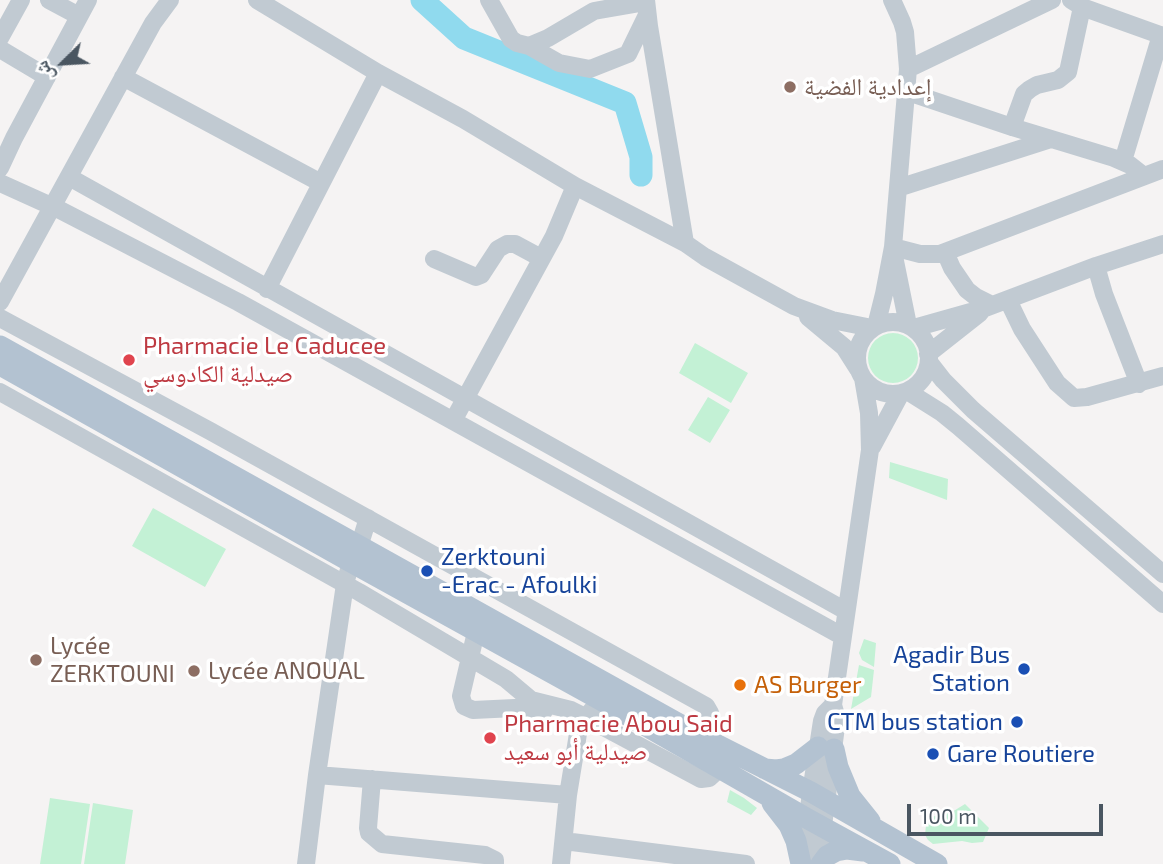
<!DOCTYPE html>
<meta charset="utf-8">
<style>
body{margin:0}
#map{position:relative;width:1163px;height:864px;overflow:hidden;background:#f5f3f3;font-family:"Exo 2","Noto Naskh Arabic",sans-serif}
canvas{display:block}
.north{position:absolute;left:28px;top:28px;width:70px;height:70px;-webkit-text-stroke:5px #fff;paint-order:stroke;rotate:246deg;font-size:19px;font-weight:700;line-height:28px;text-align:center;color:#4a5661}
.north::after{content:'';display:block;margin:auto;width:24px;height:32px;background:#4a5661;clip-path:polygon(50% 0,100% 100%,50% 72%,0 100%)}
.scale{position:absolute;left:907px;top:804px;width:196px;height:32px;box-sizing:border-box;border:4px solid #4a5661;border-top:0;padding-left:9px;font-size:21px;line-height:24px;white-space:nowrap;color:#4a5661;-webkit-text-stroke:5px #fff;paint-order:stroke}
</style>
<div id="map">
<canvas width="1163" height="864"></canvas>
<div class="north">ش</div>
<div class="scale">100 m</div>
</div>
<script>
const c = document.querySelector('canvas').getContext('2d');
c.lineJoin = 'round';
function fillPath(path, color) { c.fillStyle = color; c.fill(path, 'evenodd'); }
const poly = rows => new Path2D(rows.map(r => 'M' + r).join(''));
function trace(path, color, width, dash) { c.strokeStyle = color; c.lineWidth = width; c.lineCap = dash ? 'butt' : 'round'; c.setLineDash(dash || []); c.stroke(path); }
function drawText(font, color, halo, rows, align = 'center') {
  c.font = font + ' "Exo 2","Noto Naskh Arabic",sans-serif'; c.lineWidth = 7; c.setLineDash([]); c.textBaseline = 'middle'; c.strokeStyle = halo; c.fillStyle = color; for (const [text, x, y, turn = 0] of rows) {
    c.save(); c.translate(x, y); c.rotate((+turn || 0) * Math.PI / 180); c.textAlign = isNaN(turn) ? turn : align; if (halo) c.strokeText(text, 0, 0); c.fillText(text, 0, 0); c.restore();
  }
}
fillPath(poly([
 '868 358a25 25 0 1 1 50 0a25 25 0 1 1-50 0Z',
 [695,343,748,373,731,403,679,373],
 [708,397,730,410,710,443,688,430],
 [890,462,948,479,947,500,889,478],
 [153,508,226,549,205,587,132,546],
 [864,639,876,643,874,667,862,660,859,653],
 [859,665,874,670,871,697,851,709],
 [730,790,744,798,757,808,751,815,727,802],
 [50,798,90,804,81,864,40,864],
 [93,803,133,810,125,864,84,864],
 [965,804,989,828,983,842,972,843,962,841,933,844,928,840,925,835,926,825,931,817,952,812]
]), '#c3f1d5');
trace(poly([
 [422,0,464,38,625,103,641,157,641,175]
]), '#90daee', 23);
trace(poly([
 [49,0,79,16],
 [257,0,378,73,463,119,575,186,685,243,705,257,794,306,832,320,872,328],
 [489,0,511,39,517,43,529,46,548,38,594,11,646,2],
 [646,0,649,26,685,243],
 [1071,0,1082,7,1163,36],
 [0,38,21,0],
 [529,46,559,63,590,69,628,54,647,15],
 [0,49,47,77],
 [908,69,1052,0],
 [123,77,321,183],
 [905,91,1012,127,1114,158,1130,165,1144,176],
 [1012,127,1024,94,1030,89,1037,85,1058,80,1068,72,1082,7],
 [1123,161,1161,35],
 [0,168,14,138,88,0],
 [69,177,846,611],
 [0,183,60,210,238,302,842,636],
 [898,188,1051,139],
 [893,247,920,254,940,254,1163,169],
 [945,252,952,268,967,290,976,297,992,305],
 [434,259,476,277,481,275,498,249,507,244,515,244,541,258],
 [895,261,908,325],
 [1096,266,1104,294,1139,384],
 [267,289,378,73],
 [1008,300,1022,329,1057,383,1074,398,1087,397,1163,376],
 [0,302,153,23,170,0],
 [808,317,844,347,858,369],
 [0,318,210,431,706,706,710,713,706,739],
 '857 358a36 36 0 1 1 72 0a36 36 0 1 1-72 0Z',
 [876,326,884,294,893,247,908,69,905,32,902,22,892,0],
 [914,328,985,308,1096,266,1163,244],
 [928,354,980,313],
 [929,362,943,380,973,410,1163,574],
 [907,391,942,413,958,426,1163,604],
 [0,392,359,592,506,679,531,700,571,710,587,718],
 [453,421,554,236,575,186],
 [872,447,901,393],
 [476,632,461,696,464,706,473,710,515,708,544,711],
 [578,716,587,718,701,779,709,778,720,768],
 [317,775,568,795],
 [372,779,368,828,369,833,382,844,485,855,495,860,495,864],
 [564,841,746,864],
 [803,858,811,792,822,721,825,713,833,705],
 [306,864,317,775,345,584,351,562,359,547,368,518],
 [561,864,568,795,577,740,578,733,591,711],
 [818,864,837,719,833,705,870,450,869,413,863,378]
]), '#c1cad2', 18);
trace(poly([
 [0,346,706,739,811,792,937,864],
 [0,365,351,562,599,699,808,819,890,864],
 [834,749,838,767,850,796,870,821],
 [765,769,776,770,784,769,796,764,818,747],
 [772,803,789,825,796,841,801,864],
 [821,864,827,856,836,851,847,849,863,851]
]), '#b3c2d1', 21);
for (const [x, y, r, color] of [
 [790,87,7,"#8d6e63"],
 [129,360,7,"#e0444e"],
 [427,571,7,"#1a4fb4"],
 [36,660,7,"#8d6e63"],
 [1024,669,7,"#1a4fb4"],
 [194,671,7,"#8d6e63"],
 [740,685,7,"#e8710a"],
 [1017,722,7,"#1a4fb4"],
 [490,738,7,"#e0444e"],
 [933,754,7,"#1a4fb4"]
]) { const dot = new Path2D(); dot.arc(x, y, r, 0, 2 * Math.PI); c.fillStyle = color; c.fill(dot); trace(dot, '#fff', 2.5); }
drawText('24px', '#785e54', '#fff', [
 ["إعدادية الفضية",804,87],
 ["Lycée",50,646],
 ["ZERKTOUNI",50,674],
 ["Lycée ANOUAL",208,671]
], 'left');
drawText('24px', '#be3a42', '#fff', [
 ["Pharmacie Le Caducee",143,346],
 ["صيدلية الكادوسي",143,374],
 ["Pharmacie Abou Said",504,724],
 ["صيدلية أبو سعيد",504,752]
], 'left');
drawText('24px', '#164399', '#fff', [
 ["Zerktouni",441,557],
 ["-Erac - Afoulki",441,585],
 ["Agadir Bus",1010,655,"right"],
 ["Station",1010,683,"right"],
 ["CTM bus station",1003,722,"right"],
 ["Gare Routiere",947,754]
], 'left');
drawText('24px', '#c56008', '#fff', [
 ["AS Burger",754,685]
], 'left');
</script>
